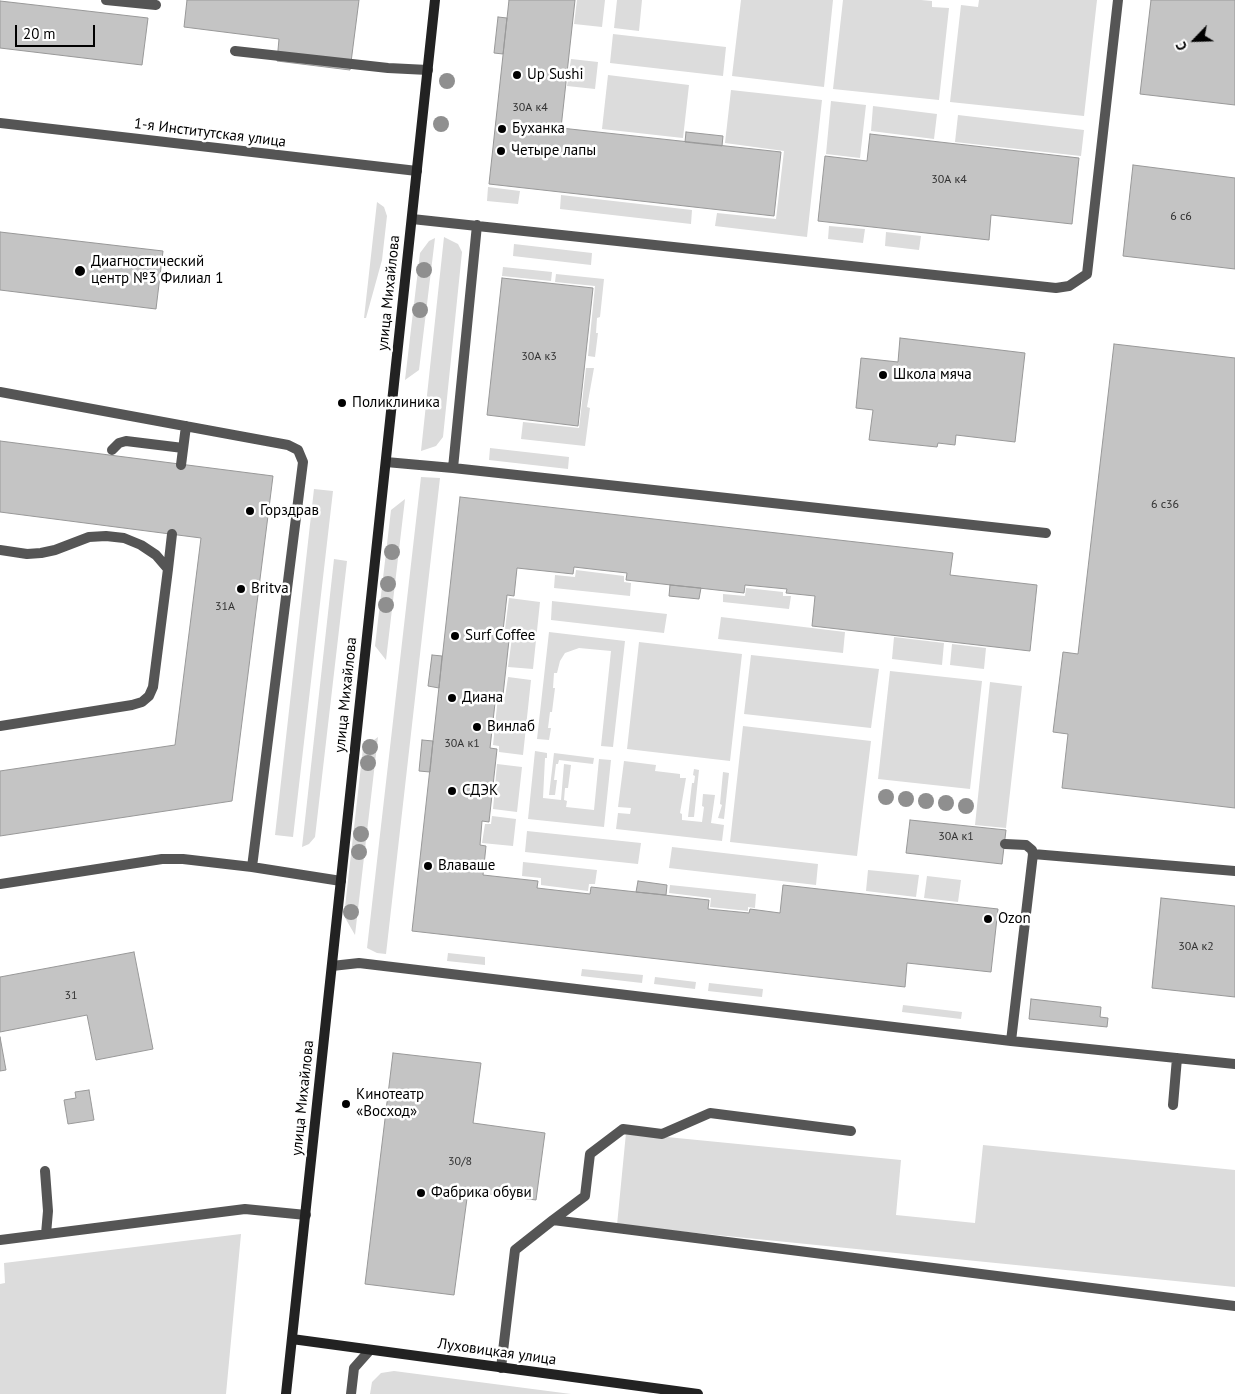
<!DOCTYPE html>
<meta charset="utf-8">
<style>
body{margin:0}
#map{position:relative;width:1235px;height:1394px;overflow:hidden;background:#fff;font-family:"PT Sans",sans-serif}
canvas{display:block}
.north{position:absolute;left:1170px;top:15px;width:50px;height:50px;-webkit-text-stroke:4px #fff;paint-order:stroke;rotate:246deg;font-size:14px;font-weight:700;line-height:20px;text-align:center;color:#000}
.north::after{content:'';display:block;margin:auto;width:18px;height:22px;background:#000;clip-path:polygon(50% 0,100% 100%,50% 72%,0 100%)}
.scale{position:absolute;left:15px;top:25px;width:80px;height:22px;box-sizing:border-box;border:2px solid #000;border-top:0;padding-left:6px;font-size:15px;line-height:18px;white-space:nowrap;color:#000;-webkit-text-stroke:4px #fff;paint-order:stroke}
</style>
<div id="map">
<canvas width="1235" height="1394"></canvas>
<div class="north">С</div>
<div class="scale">20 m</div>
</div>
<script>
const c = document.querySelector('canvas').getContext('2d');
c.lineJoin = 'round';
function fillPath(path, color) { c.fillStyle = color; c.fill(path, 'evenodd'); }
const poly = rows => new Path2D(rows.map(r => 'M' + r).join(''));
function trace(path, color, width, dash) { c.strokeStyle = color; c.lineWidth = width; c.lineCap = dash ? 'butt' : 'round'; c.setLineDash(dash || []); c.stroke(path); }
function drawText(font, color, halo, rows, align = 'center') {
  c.font = font + ' "PT Sans",sans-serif'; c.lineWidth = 5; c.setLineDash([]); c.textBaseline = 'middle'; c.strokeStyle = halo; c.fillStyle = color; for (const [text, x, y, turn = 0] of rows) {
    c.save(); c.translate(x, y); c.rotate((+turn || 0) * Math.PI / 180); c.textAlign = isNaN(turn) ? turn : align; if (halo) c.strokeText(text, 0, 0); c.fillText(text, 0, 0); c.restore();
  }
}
fillPath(poly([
 [577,0,605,0,602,27,574,24],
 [617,0,642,0,639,31,614,28],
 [741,0,833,0,824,87,732,76],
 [843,0,921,0,932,1,932,7,949,8,939,100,833,89],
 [979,0,1097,0,1084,116,950,102,961,5,978,7],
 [613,34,726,47,723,76,610,63],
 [571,59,598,62,595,89,567,86],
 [608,75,689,85,683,138,602,129],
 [731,90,822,100,807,237,715,226,717,213,776,219,784,151,725,143],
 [831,101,866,105,860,158,826,154],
 [873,106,937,114,934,139,871,131],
 [958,115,1084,130,1081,156,955,142],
 [488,187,520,191,518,204,487,201],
 [561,195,692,210,691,224,560,209],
 [377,202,384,207,387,216,382,260,366,318,364,318],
 [829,226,865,229,863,243,828,239],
 [886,232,921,236,919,250,885,246],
 [444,237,458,244,462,252,443,437,436,446,421,451],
 [435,238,419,370,405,380,420,253,429,241],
 [514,244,592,253,591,265,513,256],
 [503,267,552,272,551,281,502,276],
 [556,274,604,279,600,317,597,318,596,333,598,333,595,357,588,356,595,286,555,282],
 [586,368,594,368,587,407,590,408,585,446,521,439,523,422,579,428],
 [490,448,569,457,568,469,489,460],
 [421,477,440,478,386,954,377,953,367,948],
 [314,489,333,491,293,837,275,835],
 [405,499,386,660,375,646,391,510],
 [334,559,347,561,315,837,309,844,302,847],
 [576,570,624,576,624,582,631,583,630,596,554,588,555,575,575,577],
 [746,588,783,592,783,596,791,596,789,609,723,602,723,594,745,596],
 [509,598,540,602,533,669,508,667,513,630,505,629],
 [552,601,667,614,664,633,551,620],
 [721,617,845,632,843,653,718,639],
 [549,632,625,641,613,747,601,746,611,651,579,648,565,653,560,661,557,673,554,673,553,688,555,688,552,712,550,712,548,728,551,728,549,740,537,739],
 [894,637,944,643,942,665,892,659],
 [639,642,742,654,730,761,627,749],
 [952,644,986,648,984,669,950,665],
 [751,655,879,669,871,728,744,714],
 [890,671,982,681,970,789,878,779],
 [508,677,531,680,523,755,499,752,499,746,493,745,498,696,505,697],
 [990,682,1022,686,1006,828,975,825],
 [743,726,871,741,857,856,730,842],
 [378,737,355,935,344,916,363,748],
 [535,751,547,753,547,758,545,758,543,798,561,800,564,764,571,765,568,788,565,788,564,800,567,801,566,807,594,810,599,759,611,760,604,827,528,819],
 [554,753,594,758,593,764,559,760,558,764,556,764,554,780,557,780,555,795,549,795],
 [624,761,656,765,655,771,680,774,680,778,686,778,680,813,682,814,682,820,702,822,704,807,702,806,703,794,715,795,711,823,724,825,722,841,616,829,618,813,630,814,631,808,618,807],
 [497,764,522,767,517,812,493,809],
 [694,769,699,770,694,817,688,817,692,783,694,783,695,776,693,775],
 [723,772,729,773,724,819,718,818,722,805,720,804],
 [492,816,516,819,513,846,482,843,485,824,491,824],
 [527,831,641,843,638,864,525,852],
 [672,847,818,864,816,885,669,868],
 [523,862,597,870,595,884,589,884,588,891,541,885,541,878,522,876],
 [868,870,919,875,916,897,866,891],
 [927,876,961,880,958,902,924,898],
 [670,885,756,894,755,908,748,907,748,911,710,907,711,898,669,893],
 [448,953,485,957,485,965,447,961],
 [582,969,643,975,642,983,581,976],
 [655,977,696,982,695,989,654,984],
 [709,983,763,989,762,997,708,991],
 [903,1005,962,1012,961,1019,902,1012],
 [626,1133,901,1160,896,1215,975,1223,983,1145,1235,1170,1235,1287,617,1225],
 [241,1234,226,1394,0,1394,0,1284,5,1283,4,1263],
 [394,1371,571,1394,370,1394,372,1382,381,1373]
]), '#dcdcdc');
const building = poly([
 [187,0,359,0,350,70,277,61,279,39,184,27,187,0],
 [509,0,575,0,561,128,781,152,774,216,489,184,509,0],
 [1151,0,1235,0,1235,105,1140,94,1151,0],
 [0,1,148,18,142,65,0,48,0,1],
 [498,17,507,18,503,54,494,53,498,17],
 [686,132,723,136,722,146,685,142,686,132],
 [870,134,1079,158,1072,224,991,215,989,240,818,221,825,156,867,161,870,134],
 [1133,165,1235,178,1235,269,1123,256,1133,165],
 [0,232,163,251,156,309,0,290,0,232],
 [502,278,593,288,578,426,487,415,502,278],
 [900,338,1025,353,1015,442,956,435,955,445,938,443,937,447,869,440,873,410,856,408,861,358,898,362,900,338],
 [1114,344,1235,358,1235,808,1062,788,1068,734,1053,732,1063,652,1078,654,1114,344],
 [0,441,273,476,232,801,0,836,0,771,175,745,201,538,0,512,0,441],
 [460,497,953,553,950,575,1037,585,1030,651,812,626,815,596,786,593,787,589,745,585,744,593,626,580,627,573,600,570,574,567,573,574,517,568,514,596,507,595,503,631,510,631,503,695,496,694,490,748,497,749,489,822,482,821,480,845,486,846,483,875,538,881,537,888,563,891,590,894,591,887,709,900,708,909,749,913,750,909,780,913,783,885,998,909,991,972,907,963,905,987,412,931,460,497],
 [670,585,701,588,699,599,669,596,670,585],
 [432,655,442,656,439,688,428,686,432,655],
 [422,740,433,741,430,772,419,771,422,740],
 [910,820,1006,830,1002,864,906,853,910,820],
 [638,881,667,885,666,895,636,892,638,881],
 [1161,898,1235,906,1235,997,1152,988,1161,898],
 [134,952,153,1049,96,1060,87,1015,0,1032,0,977,134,952],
 [1031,999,1101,1007,1100,1017,1108,1018,1107,1027,1029,1019,1031,999],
 [0,1037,6,1070,0,1071,0,1037],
 [393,1053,481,1063,473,1123,545,1133,536,1200,468,1191,454,1295,365,1284,393,1053],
 [89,1090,94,1120,68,1124,64,1100,76,1098,75,1092,89,1090]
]);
fillPath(building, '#c4c4c4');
trace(building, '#999', 1);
trace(poly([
 [106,0,156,5],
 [235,51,388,68,428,70],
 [412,219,1056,288,1069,286,1087,274,1118,0],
 [0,392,288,445,298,450,303,462,252,867,183,859,162,859,0,884],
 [112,450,119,443,126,441,183,448],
 [386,462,453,468,1046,533],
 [181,465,186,426],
 [453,468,477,225],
 [0,550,27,554,41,553,55,550,89,537,106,536,124,538,141,545,156,555,168,569,153,687,149,696,142,702,132,705,0,726],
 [168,569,172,534],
 [1005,844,1026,845,1032,850,1033,854,1011,1041],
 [1033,854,1235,871],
 [252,867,341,881],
 [332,966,359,963,1011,1041,1235,1064],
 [1173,1105,1177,1058],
 [45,1171,48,1211,46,1234],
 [553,1220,585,1196,590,1154,623,1129,662,1134,710,1113,851,1131],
 [0,1240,245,1209,306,1215],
 [501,1368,515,1250,553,1220,1235,1306]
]), '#555', 10);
trace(poly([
 [0,123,417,171],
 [351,1394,354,1368,370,1350]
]), '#555', 10);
trace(poly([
 [292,1339,698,1394],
 [286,1394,435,0]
]), '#222', 10);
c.fillStyle = '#8f8f8f';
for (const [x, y] of [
 [447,81],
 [441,124],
 [424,270],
 [420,310],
 [392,552],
 [388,584],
 [386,605],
 [370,747],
 [368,763],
 [886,797],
 [906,799],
 [926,801],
 [946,803],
 [966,806],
 [361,834],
 [359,852],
 [351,912]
]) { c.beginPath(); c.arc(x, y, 8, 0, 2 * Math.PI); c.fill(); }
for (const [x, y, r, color] of [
 [517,75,5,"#000"],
 [502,129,5,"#000"],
 [501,151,5,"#000"],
 [80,271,6,"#000"],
 [883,375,5,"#000"],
 [342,403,5,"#000"],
 [250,511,5,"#000"],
 [241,589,5,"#000"],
 [455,636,5,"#000"],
 [452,698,5,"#000"],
 [477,727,5,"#000"],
 [452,791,5,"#000"],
 [428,866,5,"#000"],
 [988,919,5,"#000"],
 [346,1104,5,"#000"],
 [421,1193,5,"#000"]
]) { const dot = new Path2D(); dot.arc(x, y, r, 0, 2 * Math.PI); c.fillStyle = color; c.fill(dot); trace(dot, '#fff', 2); }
drawText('12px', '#313131', null, [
 ["30А к4",530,108],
 ["30А к4",949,180],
 ["6 с6",1181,217],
 ["30А к3",539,357],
 ["6 с36",1165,505],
 ["31А",225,607],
 ["30А к1",462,744],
 ["30А к1",956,837],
 ["30А к2",1196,947],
 ["31",71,996],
 ["30/8",460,1162]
]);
drawText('15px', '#000', '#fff', [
 ["Up Sushi",527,75],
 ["Буханка",512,129],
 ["Четыре лапы",511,151],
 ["Диагностический",91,262],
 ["центр №3 Филиал 1",91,279],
 ["Школа мяча",893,375],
 ["Поликлиника",352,403],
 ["Горздрав",260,511],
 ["Britva",251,589],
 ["Surf Coffee",465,636],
 ["Диана",462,698],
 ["Винлаб",487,727],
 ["СДЭК",462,791],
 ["Влаваше",438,866],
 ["Ozon",998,919],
 ["Кинотеатр",356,1095],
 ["«Восход»",356,1112],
 ["Фабрика обуви",431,1193]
], 'left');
drawText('15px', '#000', '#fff', [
 ["1-я Институтская улица",210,133,7],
 ["улица Михайлова",389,293,-84],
 ["улица Михайлова",346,695,-84],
 ["улица Михайлова",303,1098,-84],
 ["Луховицкая улица",497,1352,8]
]);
</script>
